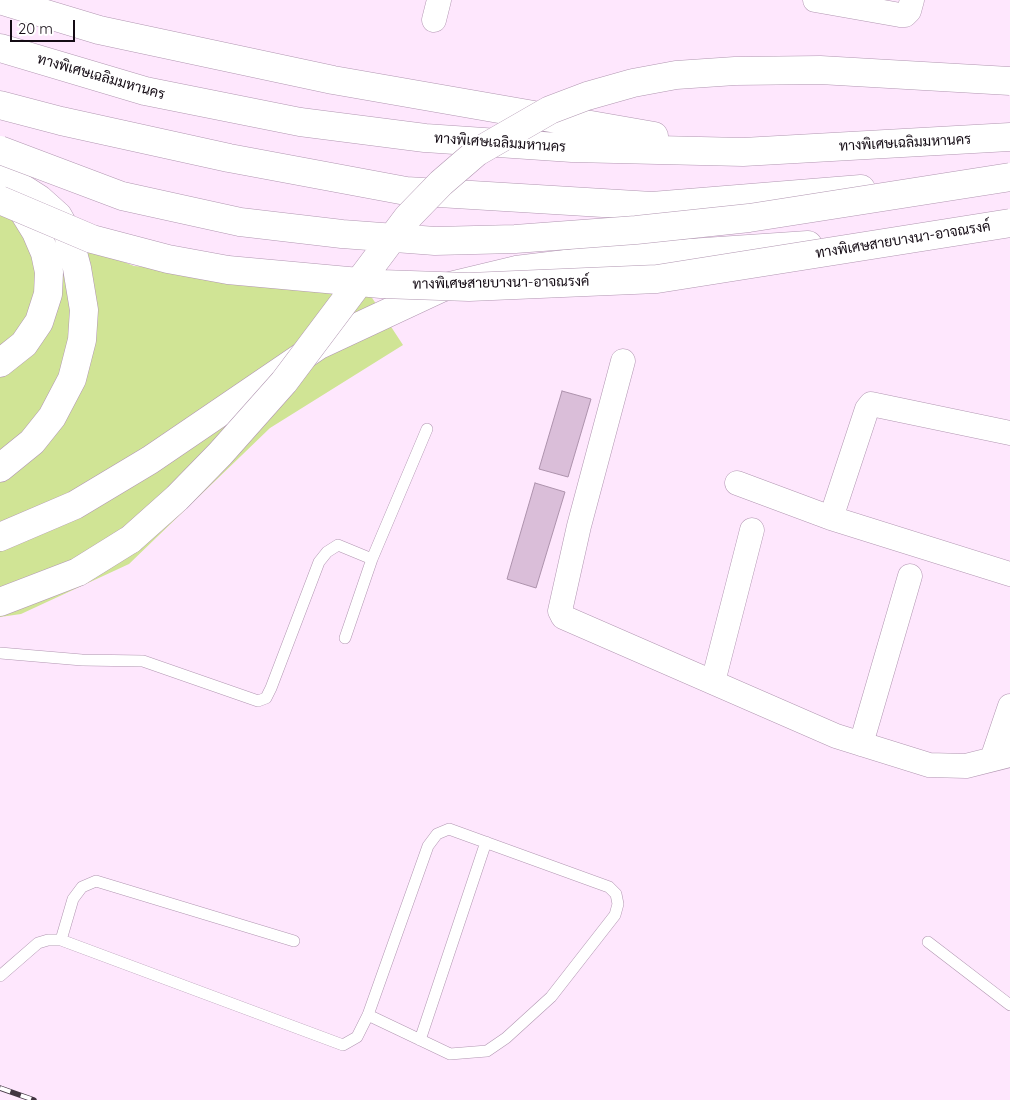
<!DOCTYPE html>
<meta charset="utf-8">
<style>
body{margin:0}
#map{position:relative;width:1010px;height:1100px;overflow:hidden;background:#fee7fd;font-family:Quicksand,sans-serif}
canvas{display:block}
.scale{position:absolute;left:10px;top:20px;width:65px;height:22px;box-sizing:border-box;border:2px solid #140b14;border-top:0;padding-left:6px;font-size:15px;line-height:18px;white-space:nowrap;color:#140b14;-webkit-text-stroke:4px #fff;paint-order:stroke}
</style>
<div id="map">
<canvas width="1010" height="1100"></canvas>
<div class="scale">20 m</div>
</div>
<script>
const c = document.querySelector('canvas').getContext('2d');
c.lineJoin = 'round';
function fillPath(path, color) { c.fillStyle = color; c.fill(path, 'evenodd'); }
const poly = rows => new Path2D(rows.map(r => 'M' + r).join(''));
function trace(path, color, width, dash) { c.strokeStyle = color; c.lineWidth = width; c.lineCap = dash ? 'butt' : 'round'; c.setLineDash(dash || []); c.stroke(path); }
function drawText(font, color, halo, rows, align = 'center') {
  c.font = font + ' Quicksand,Sarabun,sans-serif'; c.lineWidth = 4; c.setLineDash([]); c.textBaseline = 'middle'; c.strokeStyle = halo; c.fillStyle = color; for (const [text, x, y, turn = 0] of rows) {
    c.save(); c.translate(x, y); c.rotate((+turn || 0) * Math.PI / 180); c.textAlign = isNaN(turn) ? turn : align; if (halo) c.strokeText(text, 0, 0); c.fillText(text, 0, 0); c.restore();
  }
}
fillPath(poly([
 [0,212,134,266,363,284,403,345,270,428,129,564,21,614,0,617]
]), '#d0e495');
const building = poly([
 [562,391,591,399,568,477,539,469,562,391],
 [535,483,565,492,536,588,507,579,535,483]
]);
fillPath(building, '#dabed9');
trace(building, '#ad92ac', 1);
const service = poly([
 [372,559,427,429],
 [0,653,82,660,143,661,258,701,266,698,271,688,319,562,327,552,338,545,372,559,345,638],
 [61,940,73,899,82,887,96,881,294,941],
 [928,942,1010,1005],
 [0,976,38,943,48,940,61,940,343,1045,357,1037,368,1015,428,846,437,834,449,829,609,887,616,894,618,904,615,915,551,997,506,1038,487,1051,450,1054,368,1015],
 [420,1040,486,842]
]);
const minor = poly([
 [815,0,900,15,905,15,909,11,912,0],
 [434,20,439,0],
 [623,361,579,526,560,611,563,617,836,736,929,765,966,766,1010,755],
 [737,483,831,518,1010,574],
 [831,518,867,409,871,404,1010,433],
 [713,682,752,530],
 [861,744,910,576],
 [992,759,1010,706]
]);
const motorway = poly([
 [0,0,99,30,333,80,654,136],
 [0,48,145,91,300,122,425,138,572,148,743,152,1010,137],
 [0,105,61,121,229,158,406,191,652,206,861,189],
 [0,174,39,199,58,216,68,234,77,268,84,310,82,340,72,379,52,417,32,442,0,468],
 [0,363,24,344,39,322,48,294,49,272,45,253,36,232,15,198],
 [0,537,75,505,150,460,319,345,441,288,516,270,615,258,808,245],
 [0,602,78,572,131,539]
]);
trace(service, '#b196b1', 12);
trace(minor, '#b196b1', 25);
trace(motorway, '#b196b1', 29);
trace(service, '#fff', 11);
trace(minor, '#fff', 24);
trace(motorway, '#fff', 28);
const rail = poly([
 [0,1088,34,1100]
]);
trace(rail, '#423642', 5.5);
trace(rail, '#fff', 4, [11]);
const motorwayBridge = poly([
 [0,150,122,196,240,222,342,234,435,241,515,239,636,230,749,218,1010,177],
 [0,200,92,239,168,259,228,270,381,284,469,287,657,279,1010,223],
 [131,539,177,498,220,454,284,382,408,217,441,183,477,152,550,110,587,96,633,83,676,75,735,71,820,70,1010,81]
]);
trace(motorwayBridge, '#b196b1', 29, []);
trace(motorwayBridge, '#fff', 28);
drawText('14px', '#140b14', '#fff', [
 ["ทางพิเศษเฉลิมมหานคร",101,77,16],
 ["ทางพิเศษเฉลิมมหานคร",500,143,4],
 ["ทางพิเศษเฉลิมมหานคร",905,143,-3],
 ["ทางพิเศษสายบางนา-อาจณรงค์",903,240,-9],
 ["ทางพิเศษสายบางนา-อาจณรงค์",501,283,-1]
]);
</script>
